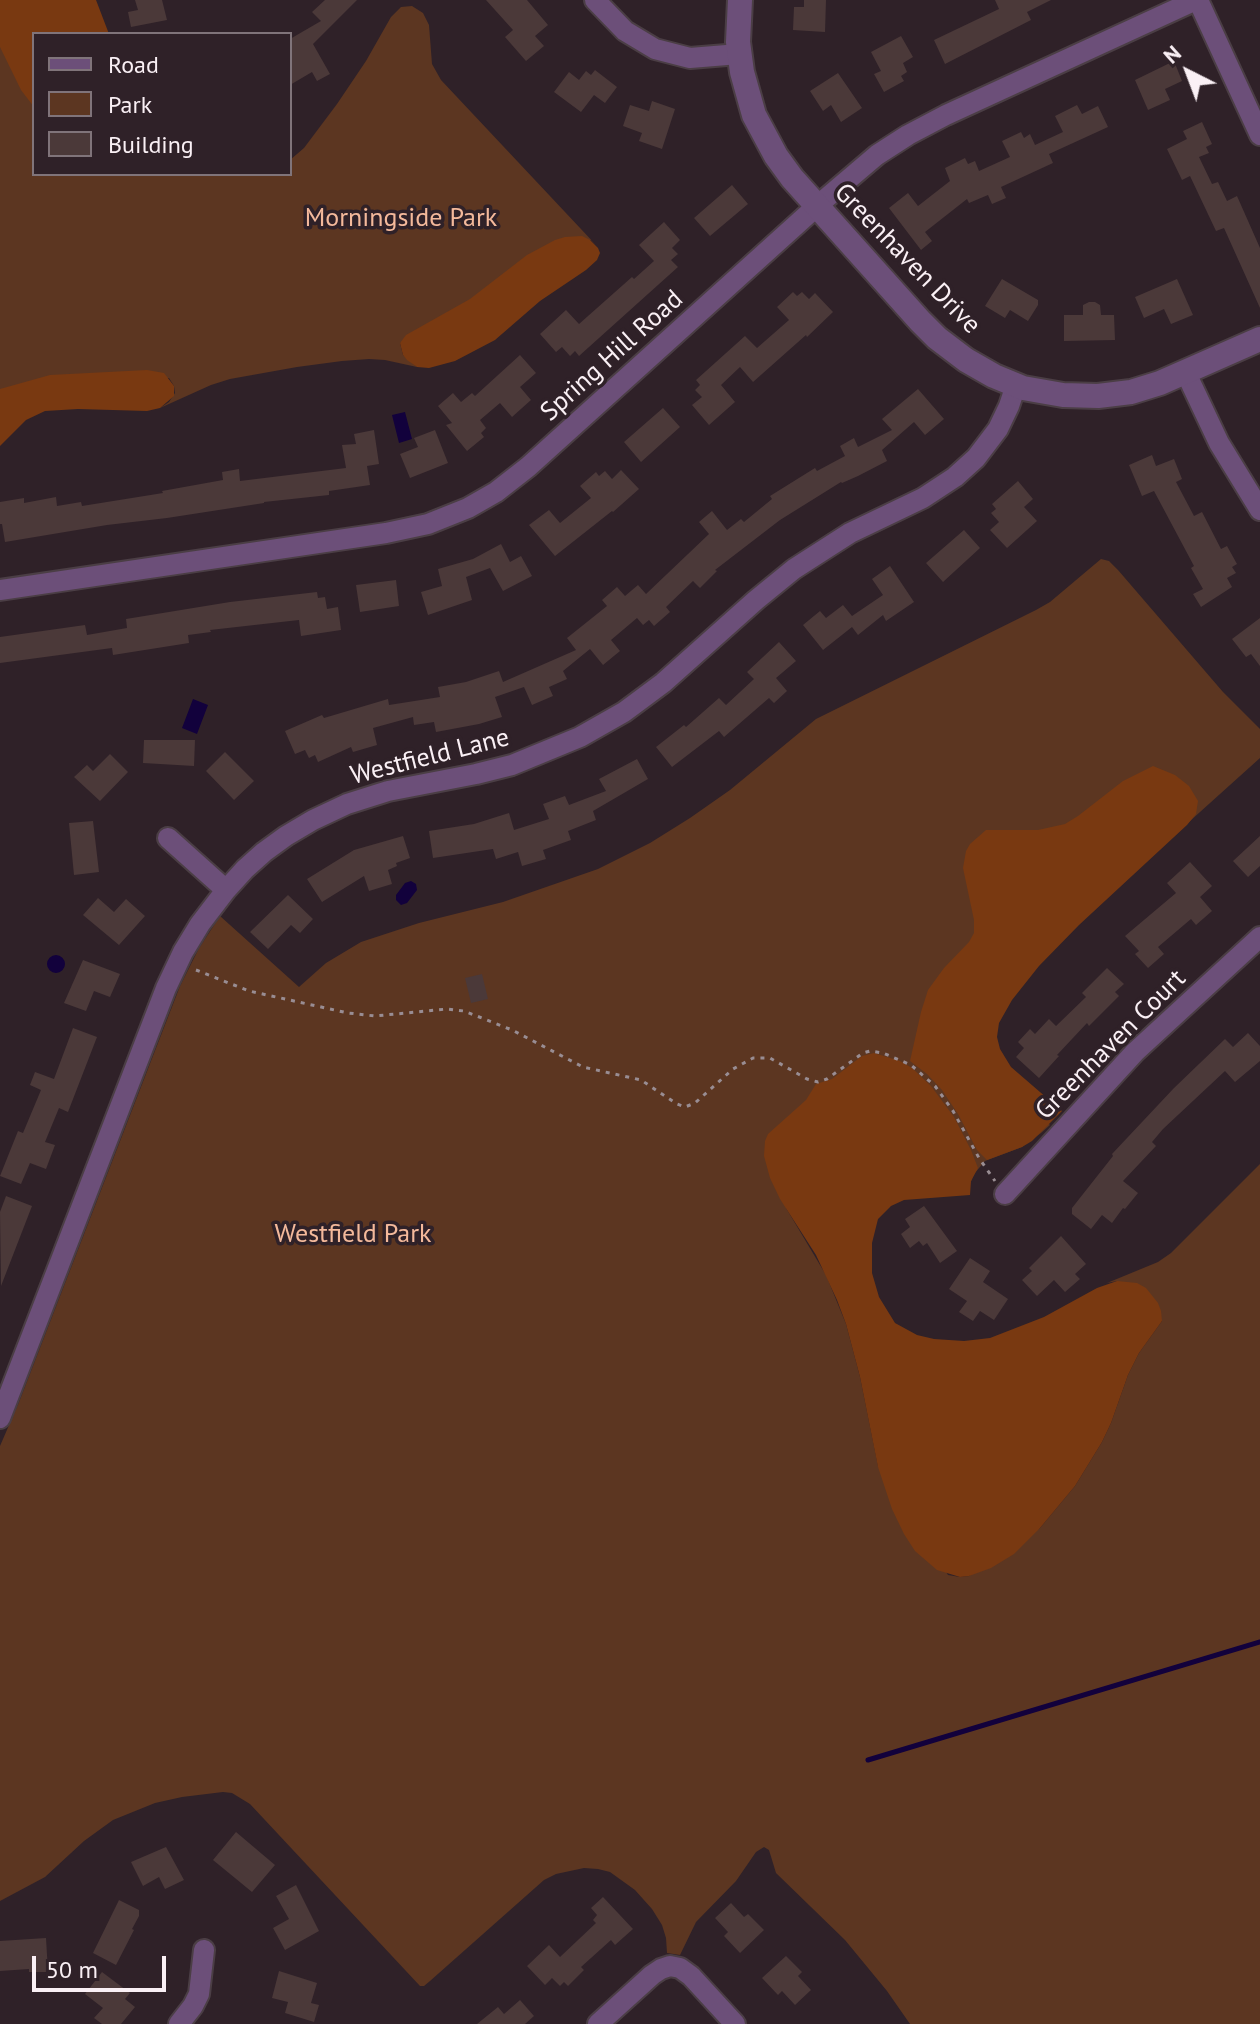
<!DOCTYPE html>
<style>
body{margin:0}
#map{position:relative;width:1260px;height:2024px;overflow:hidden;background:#2f2128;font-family:"PT Sans",sans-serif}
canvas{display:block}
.legend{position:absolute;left:32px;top:32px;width:260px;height:144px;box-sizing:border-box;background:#2f2128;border:2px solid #80747a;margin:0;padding:10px 14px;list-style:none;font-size:24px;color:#faf0f5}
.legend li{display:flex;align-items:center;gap:16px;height:40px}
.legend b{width:40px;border:2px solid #80747a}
.north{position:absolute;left:1148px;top:32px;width:80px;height:80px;-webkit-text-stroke:6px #2f2128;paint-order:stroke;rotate:318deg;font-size:22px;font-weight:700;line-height:32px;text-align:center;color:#faf0f5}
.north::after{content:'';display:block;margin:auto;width:28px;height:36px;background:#faf0f5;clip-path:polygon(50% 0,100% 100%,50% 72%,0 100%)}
.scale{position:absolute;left:32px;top:1956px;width:134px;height:36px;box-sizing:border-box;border:4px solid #faf0f5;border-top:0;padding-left:10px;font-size:24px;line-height:28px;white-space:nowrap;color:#faf0f5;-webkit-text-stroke:6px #2f2128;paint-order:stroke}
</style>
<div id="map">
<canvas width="1260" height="2024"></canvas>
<ul class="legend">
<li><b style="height:10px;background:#6c4f79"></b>Road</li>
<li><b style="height:22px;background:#5c3621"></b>Park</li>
<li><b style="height:22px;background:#4b3939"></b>Building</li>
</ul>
<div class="north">N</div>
<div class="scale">50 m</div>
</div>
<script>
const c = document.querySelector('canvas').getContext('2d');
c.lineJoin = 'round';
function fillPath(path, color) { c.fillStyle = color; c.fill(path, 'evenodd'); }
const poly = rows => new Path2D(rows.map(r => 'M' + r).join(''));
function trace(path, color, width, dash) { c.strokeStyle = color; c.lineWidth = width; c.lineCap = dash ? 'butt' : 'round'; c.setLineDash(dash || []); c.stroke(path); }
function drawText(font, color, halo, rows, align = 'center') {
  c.font = font + ' "PT Sans",sans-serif'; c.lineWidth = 7; c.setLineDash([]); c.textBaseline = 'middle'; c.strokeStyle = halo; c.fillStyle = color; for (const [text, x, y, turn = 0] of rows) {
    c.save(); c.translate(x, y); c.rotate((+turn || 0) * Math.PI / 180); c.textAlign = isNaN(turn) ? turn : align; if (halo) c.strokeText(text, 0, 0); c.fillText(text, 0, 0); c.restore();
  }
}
fillPath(poly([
 [0,0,34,34,34,174,290,174,290,160,304,148,337,104,366,61,391,17,401,7,412,6,423,13,429,25,432,64,441,80,596,245,591,240,400,343,403,355,417,367,385,360,369,359,342,361,297,367,230,379,211,385,160,408,169,402,175,393,174,386,169,378,0,404],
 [1101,559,1109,561,1118,570,1223,692,1260,729,1260,758,959,1029,1050,1125,1041,1133,1022,1147,985,1161,974,1174,970,1184,969,1193,786,1208,826,1275,846,1324,860,1377,878,1466,948,1575,960,1577,969,1576,1040,1528,1075,1486,1102,1442,1111,1423,1128,1375,1139,1353,1162,1321,1117,1281,1107,1283,1158,1262,1171,1253,1260,1164,1260,2024,910,2024,887,1991,845,1940,776,1873,769,1850,764,1847,756,1852,736,1881,696,1922,680,1955,667,1953,666,1938,662,1925,652,1909,635,1890,610,1872,598,1869,584,1868,556,1874,544,1880,430,1981,424,1986,420,1986,250,1804,232,1793,223,1792,182,1797,155,1803,113,1820,84,1841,45,1877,0,1901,0,1446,19,1402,180,986,199,948,220,916,299,987,326,963,361,942,419,923,503,902,598,869,650,843,690,818,730,790,816,719,1036,610,1050,602]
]), '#5c3621');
fillPath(poly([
 [0,0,96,0,109,34,34,34,34,107,21,90,0,47],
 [582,236,590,240,598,248,600,253,597,260,586,270,540,301,495,340,455,361,429,368,417,367,407,360,403,355,400,343,406,335,470,299,527,255,555,240,565,237],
 [147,370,164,373,174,386,174,396,160,408,147,411,78,409,45,411,26,420,0,446,0,389,50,375],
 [1153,766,1175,775,1189,786,1198,801,1196,814,1187,825,1079,925,1039,966,1012,1000,999,1023,997,1037,1000,1049,1011,1067,1062,1111,1032,1141,1022,1147,987,1160,977,1150,958,1114,942,1090,927,1074,910,1061,921,1012,928,990,944,968,969,942,974,933,974,920,963,868,966,851,970,844,986,830,1038,830,1065,824,1078,816,1123,781],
 [874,1053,900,1061,912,1068,931,1086,954,1117,971,1150,978,1168,971,1181,970,1195,904,1200,891,1206,878,1219,872,1243,872,1273,879,1297,895,1323,917,1335,934,1339,964,1341,990,1338,1044,1317,1097,1288,1117,1281,1137,1283,1146,1288,1158,1303,1161,1311,1162,1321,1139,1353,1128,1375,1111,1423,1102,1442,1075,1486,1040,1528,1014,1554,991,1568,969,1576,960,1577,937,1570,915,1551,904,1534,892,1509,878,1467,860,1377,846,1324,837,1300,816,1255,780,1199,770,1178,764,1156,765,1141,768,1134,806,1100,816,1084,832,1079,862,1056]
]), '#793911');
fillPath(poly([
 [405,412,412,439,399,443,392,415],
 [193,699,208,705,197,734,182,728],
 [411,881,416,884,417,890,407,903,401,905,396,900,396,895,405,883],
 '47 964a9 9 0 1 1 18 0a9 9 0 1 1-18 0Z'
]), '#12013c');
trace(poly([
 [868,1760,1260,1642]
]), '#12013c', 5);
fillPath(poly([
 [135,0,162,0,167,20,131,27,128,12,138,10],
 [325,0,357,0,313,44,330,74,317,81,312,72,290,85,290,39,321,21,312,12],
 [486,0,527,0,548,25,535,36,544,46,526,61,505,37,513,30],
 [804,0,826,0,825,32,793,30,794,7,804,7],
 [995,0,1051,0,1027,12,1031,20,945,64,934,40,999,9],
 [901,36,913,57,903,63,907,72,901,76,904,81,884,92,874,74,881,71,871,52],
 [1174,61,1182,81,1165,89,1170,100,1148,110,1135,80],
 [595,70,617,87,605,103,594,95,581,112,554,92,569,72,579,80,586,71,591,75],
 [838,73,862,108,841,122,831,105,823,111,810,91],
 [652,101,675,109,662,149,639,141,642,133,623,126,630,105,649,111],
 [1077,105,1082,114,1098,106,1108,127,1049,154,1053,163,1001,187,1006,198,992,204,988,195,969,203,967,199,925,232,932,241,921,250,889,208,908,193,918,206,950,181,945,168,965,158,968,164,975,161,979,171,1010,157,1002,141,1021,132,1024,138,1030,134,1035,145,1063,132,1055,116],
 [1202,122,1212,144,1206,147,1209,153,1199,157,1212,184,1218,182,1227,201,1237,196,1260,248,1260,308,1224,228,1216,231,1190,176,1182,180,1167,149,1187,139,1183,131],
 [732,185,748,204,710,236,694,218],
 [664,222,680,240,672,248,678,254,671,260,678,267,579,356,575,351,570,356,562,347,556,352,540,334,566,310,579,324,632,277,634,279,654,261,639,245],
 [1002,279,1038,300,1038,305,1028,321,1010,310,1005,318,985,306],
 [1177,279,1193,315,1171,324,1164,309,1144,318,1135,297],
 [793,292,797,296,802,292,809,299,815,293,833,312,807,337,806,335,753,382,740,367,721,385,735,402,709,425,692,405,702,397,695,390,700,385,696,380,745,336,757,348,789,320,777,307],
 [1089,302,1095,302,1100,305,1101,315,1114,315,1115,340,1064,341,1064,315,1083,315,1083,305],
 [520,355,536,373,520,387,531,400,512,417,500,403,480,420,486,428,481,433,484,437,467,451,446,425,452,423,438,406,453,393,461,402,472,393,475,396],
 [918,389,944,419,925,435,914,422,882,450,887,461,858,476,842,483,841,482,780,520,715,570,717,571,700,588,693,581,666,607,670,612,654,626,649,620,643,625,637,618,611,640,620,651,603,665,590,649,563,671,567,679,549,687,553,696,532,705,524,687,495,697,502,717,479,724,436,732,434,722,414,725,413,717,373,728,377,745,353,752,351,747,318,762,315,755,309,758,305,750,295,754,285,731,322,715,324,718,388,699,389,705,440,697,438,687,466,682,499,671,503,682,576,650,567,638,607,606,602,600,617,587,625,596,638,585,646,594,709,534,699,522,712,511,727,530,741,519,744,522,772,499,770,496,815,468,817,471,845,456,840,446,854,438,858,447,892,430,882,419],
 [663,408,680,427,641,462,624,442],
 [374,430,379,464,367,466,370,485,329,491,329,495,264,502,264,503,167,518,107,525,5,542,2,524,0,524,0,502,24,498,24,503,56,497,57,506,81,502,82,506,163,493,162,491,223,480,222,472,239,469,240,481,346,468,342,445,356,444,354,434],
 [435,430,448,463,410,478,400,454,418,447,414,438],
 [1152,455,1156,466,1174,459,1182,479,1176,482,1194,516,1202,512,1221,549,1227,546,1237,564,1232,567,1236,573,1227,578,1232,587,1201,607,1193,594,1203,589,1191,568,1194,566,1154,491,1142,496,1129,465],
 [621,470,639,489,613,512,612,511,555,556,529,525,549,510,560,523,591,498,580,486,596,472,599,476,605,471,612,479],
 [1018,481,1033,499,1024,507,1037,521,1007,548,990,530,999,522,991,513,996,509,992,504],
 [964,530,980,548,943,582,926,563],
 [501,544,510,562,521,556,532,576,503,591,490,568,466,577,472,600,428,615,421,592,442,586,438,569,473,559],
 [890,566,914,602,886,621,883,615,858,635,852,627,823,650,803,625,820,611,826,618,843,605,852,616,883,595,872,579],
 [396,580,399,606,360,612,356,585],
 [317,592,318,598,325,597,327,609,338,607,341,630,301,636,299,620,210,630,211,632,188,635,189,643,113,655,112,648,0,663,0,637,85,625,87,635,127,628,126,619,230,602],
 [1260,618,1260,666,1251,654,1246,657,1232,639],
 [779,642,796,661,776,678,787,691,774,703,769,698,724,737,719,731,672,767,656,747,684,725,686,727,719,698,726,705,754,679,747,672],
 [144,740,195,740,194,766,143,763],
 [225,752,254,781,234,800,206,771],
 [110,754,128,772,100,801,74,777,87,765,93,771],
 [637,759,648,779,593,811,596,820,568,831,571,840,543,850,546,859,522,866,518,852,496,859,493,849,433,858,429,831,474,824,509,813,514,830,549,819,543,804,565,796,569,805,606,791,599,779],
 [93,821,99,872,74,875,69,823],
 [403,836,410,858,396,863,397,866,388,870,392,884,369,891,364,876,322,902,307,879,354,850],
 [1260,836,1260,866,1248,877,1233,861],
 [1190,862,1212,886,1200,897,1212,911,1196,925,1191,919,1158,947,1164,954,1148,968,1135,954,1139,951,1125,936,1176,893,1167,883],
 [288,895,313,919,300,933,291,925,268,949,250,932],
 [98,898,114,912,126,899,145,916,119,945,83,915],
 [83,960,120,974,110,997,94,991,86,1011,64,1003],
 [1107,968,1124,984,1115,992,1119,996,1089,1026,1087,1023,1057,1055,1059,1056,1039,1078,1016,1057,1024,1048,1018,1042,1030,1029,1035,1034,1049,1019,1056,1026,1086,997,1082,993],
 [482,974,488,999,471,1003,465,978],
 [73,1028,97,1037,68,1112,59,1108,45,1142,55,1145,46,1169,30,1163,21,1184,0,1176,18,1131,23,1133,41,1090,30,1085,35,1072,54,1079],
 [1248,1033,1260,1046,1260,1061,1235,1082,1225,1071,1163,1129,1152,1142,1156,1146,1123,1181,1138,1193,1125,1209,1123,1208,1112,1223,1102,1215,1091,1229,1072,1214,1072,1208,1113,1156,1112,1154,1174,1088,1225,1039,1233,1047],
 [6,1196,32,1206,1,1286,0,1212],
 [924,1206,957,1251,940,1263,927,1243,923,1246,919,1241,910,1248,901,1234,910,1227,905,1219],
 [1061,1236,1086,1264,1075,1274,1080,1279,1065,1292,1054,1280,1037,1296,1022,1280,1032,1271,1029,1268],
 [970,1258,990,1271,983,1282,1008,1299,994,1320,980,1311,973,1321,959,1312,967,1301,949,1289],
 [236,1832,275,1865,252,1892,213,1860],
 [166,1847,184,1880,165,1889,159,1877,143,1886,131,1862],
 [296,1885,319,1931,285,1950,273,1928,289,1919,276,1896],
 [603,1897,633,1929,615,1945,611,1940,581,1967,584,1970,568,1986,564,1982,560,1986,552,1978,545,1985,527,1966,549,1945,560,1957,596,1923,593,1920,597,1915,591,1908],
 [119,1900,139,1910,139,1916,132,1929,134,1930,116,1965,93,1953],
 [731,1903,744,1917,748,1914,764,1930,740,1953,724,1936,728,1932,715,1918],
 [46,1938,48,1972,29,1972,29,1969,0,1971,0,1941],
 [786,1956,802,1972,798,1976,811,1990,795,2005,782,1991,778,1995,762,1978],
 [279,1971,317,1983,311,2003,319,2005,314,2022,285,2013,288,2002,272,1998],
 [102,1972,130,1993,125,1999,135,2007,121,2024,102,2024,94,2018,103,2008,85,1994],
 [520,2000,534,2016,525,2024,477,2024,498,2007,504,2014]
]), '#4b3939');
const minor = poly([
 [595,0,625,31,655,49,690,58,739,54],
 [1198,0,1260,135],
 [1186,373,1219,443,1260,510],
 [0,590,386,533,428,524,468,508,496,492,528,467,817,206,877,155,908,135,946,115,1196,0],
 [168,838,226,890],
 [1005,1194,1135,1052,1260,937],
 [0,1418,166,988,183,952,200,924,226,890,245,869,264,852,286,836,313,820,347,804,388,791,476,774,512,765,580,737,624,712,663,683,756,600,794,569,850,533,923,498,955,477,976,458,998,429,1009,406,1016,385],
 [179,2024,193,2006,199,1994,204,1950],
 [598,2024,652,1975,661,1969,670,1966,680,1968,691,1976,735,2024]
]);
const tertiary = poly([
 [740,0,738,42,742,72,754,115,776,156,792,178,920,321,937,338,966,360,994,376,1023,388,1063,395,1098,396,1131,392,1160,383,1260,339]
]);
trace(minor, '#4b3e45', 24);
trace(tertiary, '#4b3e45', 28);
trace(poly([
 [196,970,249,991,348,1013,375,1016,447,1009,464,1011,512,1030,583,1067,641,1080,677,1104,685,1107,695,1103,733,1069,753,1058,770,1058,807,1079,818,1082,827,1079,863,1053,870,1051,883,1053,911,1065,935,1086,953,1111,979,1158,995,1181]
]), '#998d93', 3, [4, 6]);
trace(minor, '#6c4f79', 20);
trace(tertiary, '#6c4f79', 24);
drawText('26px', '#f4b99b', '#2f2128', [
 ["Morningside Park",401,219],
 ["Westfield Park",353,1235]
]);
drawText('26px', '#faf0f5', '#2f2128', [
 ["Greenhaven Drive",907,259,46],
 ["Spring Hill Road",612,356,-42],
 ["Westfield Lane",430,757,-14],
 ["Greenhaven Court",1111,1045,-45]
]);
</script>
